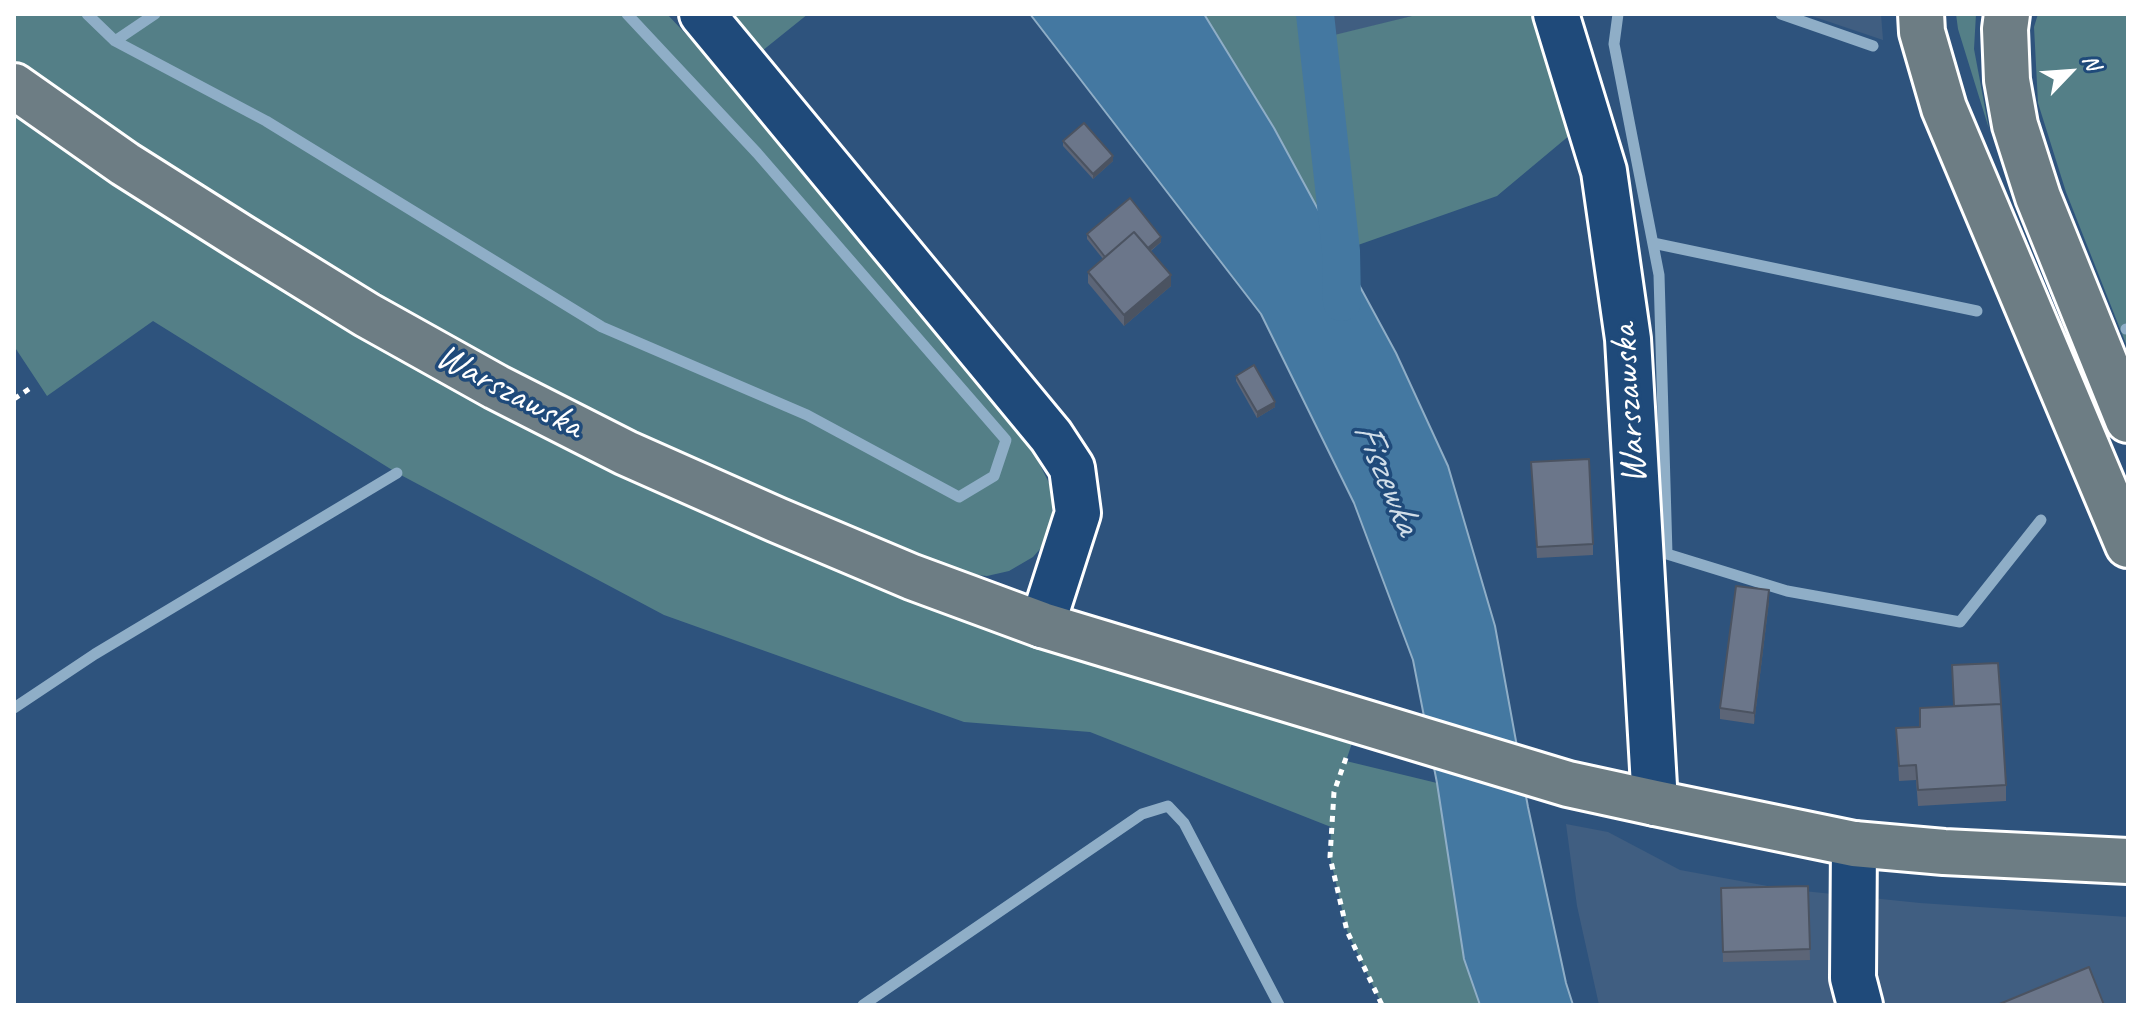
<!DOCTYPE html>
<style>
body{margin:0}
#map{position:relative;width:2142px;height:1019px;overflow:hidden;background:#2e537d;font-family:Caveat,sans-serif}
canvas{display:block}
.frame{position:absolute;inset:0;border:16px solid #fff;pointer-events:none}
.north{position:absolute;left:2030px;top:32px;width:80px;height:80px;-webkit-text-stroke:6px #1f4a7a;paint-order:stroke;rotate:65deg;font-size:22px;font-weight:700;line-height:32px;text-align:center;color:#fff}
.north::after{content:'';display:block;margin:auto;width:28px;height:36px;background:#fff;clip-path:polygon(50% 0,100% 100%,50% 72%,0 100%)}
</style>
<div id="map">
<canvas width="2142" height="1019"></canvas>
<div class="frame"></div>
<div class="north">N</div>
</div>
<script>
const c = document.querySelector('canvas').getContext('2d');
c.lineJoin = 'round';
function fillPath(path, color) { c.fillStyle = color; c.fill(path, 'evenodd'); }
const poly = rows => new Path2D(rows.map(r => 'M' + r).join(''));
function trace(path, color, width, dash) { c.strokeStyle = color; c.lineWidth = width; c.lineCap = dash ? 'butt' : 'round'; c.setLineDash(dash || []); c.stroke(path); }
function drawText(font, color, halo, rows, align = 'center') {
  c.font = font + ' Caveat,sans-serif'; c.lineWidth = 7; c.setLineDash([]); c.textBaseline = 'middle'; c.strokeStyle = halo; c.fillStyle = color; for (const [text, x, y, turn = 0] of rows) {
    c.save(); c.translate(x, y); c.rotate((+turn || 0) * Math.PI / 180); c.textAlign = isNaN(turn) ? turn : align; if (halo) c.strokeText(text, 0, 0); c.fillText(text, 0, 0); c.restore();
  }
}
fillPath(poly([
 [1315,14,1420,14,1318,40],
 [1806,14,1881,14,1883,40],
 [1566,824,1608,832,1680,870,1784,889,1920,903,2128,917,2128,1005,1599,1005,1577,906]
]), '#405e81');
fillPath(poly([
 [14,14,667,14,728,79,1024,433,1053,491,1052,520,1047,541,1033,557,1009,571,987,576,967,574,800,511,552,392,361,289,159,164,14,61],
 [727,14,808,14,757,55],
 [1204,14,1315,14,1318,39,1420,14,1531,14,1570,135,1497,196,1341,251,1274,128],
 [1956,14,1976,14,1974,49,1989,129,1958,29],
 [2038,14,2128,14,2128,349,2066,192,2038,103,2034,27],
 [14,111,125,191,401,359,1354,737,1346,761,1437,783,1464,958,1480,1005,1382,1005,1347,931,1330,857,1331,827,1090,732,964,722,664,615,397,473,153,321,47,396,14,346]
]), '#547f87');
const water = poly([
 [1030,14,1204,14,1274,128,1396,353,1448,466,1495,626,1528,807,1566,983,1573,1005,1480,1005,1464,959,1437,783,1413,660,1354,503,1261,314,1030,14]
]);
fillPath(water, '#4478a1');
trace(water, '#8faec7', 2);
trace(poly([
 [87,14,115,41,266,121,602,327,807,415,959,497,994,476,1006,440,757,153,627,14],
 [1618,14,1614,44,1659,275,1667,554,1787,591,1960,622,2041,520],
 [1781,14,1873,46],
 [115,41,155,14],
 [1653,243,1977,311],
 [2126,329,2128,329],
 [14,708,95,654,397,473],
 [863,1005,1142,814,1168,806,1184,823,1279,1005]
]), '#8faec7', 11);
trace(poly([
 [1315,14,1341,251,1342,302]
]), '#4478a1', 38);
const minor = poly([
 [702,14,1051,436,1072,468,1078,513,1042,625],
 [1556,14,1604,171,1628,339,1655,803],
 [1854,844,1853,978,1860,1005]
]);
const major = poly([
 [14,86,125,164,239,236,367,315,496,387,626,453,777,520,912,577,1042,625,1568,784,1655,803,1854,844,1944,852,2128,861]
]);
const highway = poly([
 [1921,14,1922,32,1944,108,2128,545],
 [2007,14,2005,29,2007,80,2015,125,2038,197,2128,420]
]);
trace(minor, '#fff', 50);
trace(major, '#fff', 50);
trace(highway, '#fff', 50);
trace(poly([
 [14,399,32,387],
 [1346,758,1334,792,1330,857,1347,931,1382,1005]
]), '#fff', 5, [6, 6]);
trace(minor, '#1f4a7a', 44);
trace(major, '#6d7d84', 44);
trace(highway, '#6d7d84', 44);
fillPath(poly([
 [1063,141,1113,161,1093,179,1063,146],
 [1087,234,1161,242,1151,251,1171,286,1124,326,1088,283,1088,272,1103,259,1087,239],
 [1236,376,1275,407,1257,418,1236,381],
 [1531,462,1593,544,1593,555,1537,558],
 [1769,601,1754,724,1720,719,1720,708],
 [1920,727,2006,785,2006,801,1918,806,1916,780,1899,781,1896,728],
 [1808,886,1810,960,1723,962,1721,888]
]), '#5c6577');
fillPath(poly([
 [1113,156,1113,161,1093,179,1093,174],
 [1161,237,1161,242,1145,255,1145,250],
 [1171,275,1171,286,1124,326,1124,315],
 [1275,402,1275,407,1257,418,1257,412],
 [1769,590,1769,601,1754,724,1754,713]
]), '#4b5361');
const building = poly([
 [1084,123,1113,156,1093,174,1063,141,1084,123],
 [1130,198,1161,237,1148,248,1134,232,1105,257,1087,234,1130,198],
 [1134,232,1171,275,1124,315,1088,272,1134,232],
 [1254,365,1275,402,1257,412,1236,376,1254,365],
 [1589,459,1593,544,1537,547,1531,462,1589,459],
 [1736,586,1769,590,1754,713,1720,708,1736,586],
 [1998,663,2001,704,1954,706,1952,665,1998,663],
 [2001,704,2006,785,1918,790,1916,765,1899,766,1896,728,1920,727,1920,708,2001,704],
 [1808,886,1810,949,1723,952,1721,888,1808,886],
 [2089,967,2104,1005,1997,1005,2089,967]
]);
fillPath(building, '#6b768a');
trace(building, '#4b5361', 2);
drawText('38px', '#fff', '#1f4a7a', [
 ["Warszawska",509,392,28],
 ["Warszawska",1630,404,-94]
]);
drawText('italic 40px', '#d0dde8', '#1f4a7a', [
 ["Fiszewka",1386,478,67]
]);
</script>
